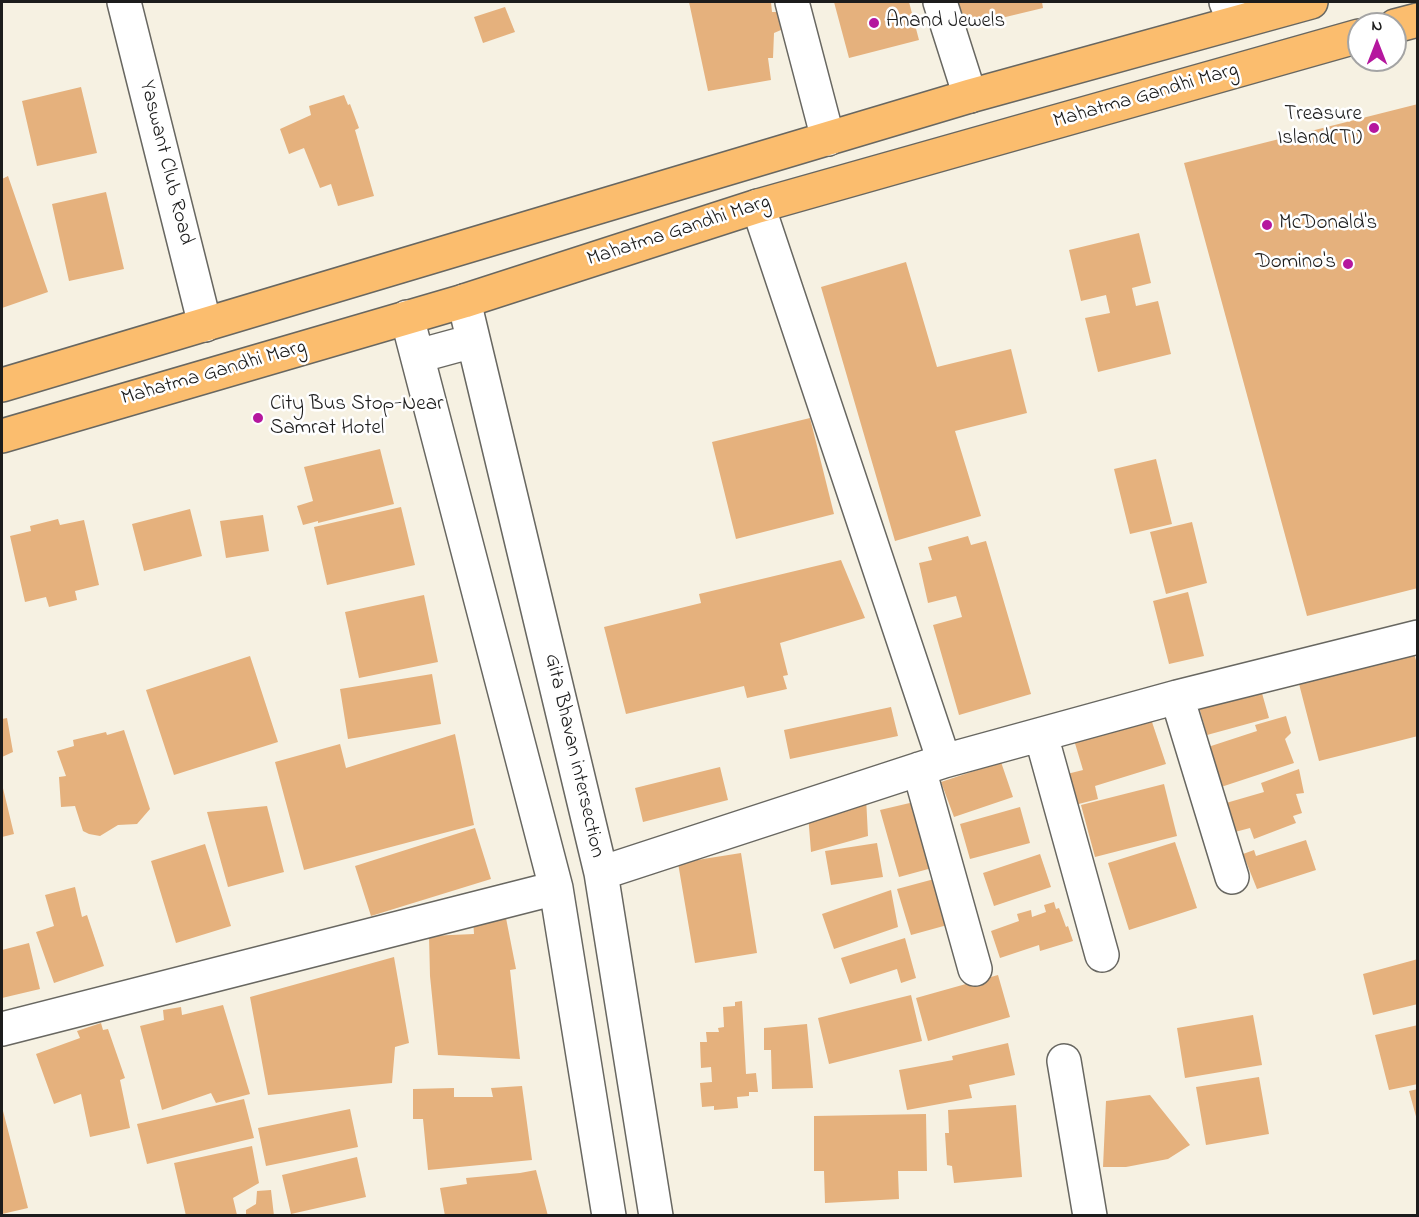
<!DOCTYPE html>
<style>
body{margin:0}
#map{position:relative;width:1419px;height:1217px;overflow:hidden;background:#f6f1e2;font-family:"Indie Flower",sans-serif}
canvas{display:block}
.frame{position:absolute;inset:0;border:3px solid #1c1c1c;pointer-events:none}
.north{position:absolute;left:1347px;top:12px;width:60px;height:60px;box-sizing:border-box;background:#fff;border:2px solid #a4a4a4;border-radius:50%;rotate:0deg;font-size:16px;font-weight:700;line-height:24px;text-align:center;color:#1c1c1c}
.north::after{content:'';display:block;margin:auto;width:21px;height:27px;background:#b5179e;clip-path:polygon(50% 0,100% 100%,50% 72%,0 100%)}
</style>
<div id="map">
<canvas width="1419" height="1217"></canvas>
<div class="frame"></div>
<div class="north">N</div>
</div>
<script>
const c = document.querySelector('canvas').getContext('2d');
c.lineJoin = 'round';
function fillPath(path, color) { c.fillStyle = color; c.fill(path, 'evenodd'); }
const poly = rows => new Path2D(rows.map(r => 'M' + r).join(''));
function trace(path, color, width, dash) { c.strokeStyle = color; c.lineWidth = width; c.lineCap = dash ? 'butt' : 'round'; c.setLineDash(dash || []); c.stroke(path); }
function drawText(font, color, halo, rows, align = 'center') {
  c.font = font + ' "Indie Flower",sans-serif'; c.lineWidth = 5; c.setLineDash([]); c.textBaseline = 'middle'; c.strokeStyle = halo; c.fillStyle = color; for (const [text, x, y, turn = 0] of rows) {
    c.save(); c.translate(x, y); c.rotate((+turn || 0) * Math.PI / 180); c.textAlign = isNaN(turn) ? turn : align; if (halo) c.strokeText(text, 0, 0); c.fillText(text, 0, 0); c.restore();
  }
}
fillPath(poly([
 [689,2,771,2,772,12,778,12,781,30,774,33,773,58,768,58,771,80,708,91],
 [834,2,909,2,919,40,849,58],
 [958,2,1042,2,1043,8,964,27],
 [505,7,515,32,483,43,474,17],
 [81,87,97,153,37,166,22,101],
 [344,95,348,105,350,104,359,128,355,130,374,196,338,206,331,184,320,188,304,148,289,154,280,129,311,115,309,106],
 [1418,104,1418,588,1307,616,1184,163],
 [8,176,48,292,2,308,2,179],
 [106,192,124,269,69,281,52,204],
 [1139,233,1151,283,1132,288,1136,306,1158,301,1171,354,1098,372,1085,318,1110,313,1106,295,1081,301,1069,250],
 [906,262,937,367,1011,349,1027,413,955,431,981,516,895,541,821,287],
 [810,418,834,514,736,539,712,442],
 [380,449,394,504,318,523,318,521,303,525,297,506,313,501,304,467],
 [1156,459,1172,524,1130,534,1114,469],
 [401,507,415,565,327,585,314,527],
 [190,509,202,556,144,571,132,524],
 [263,515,269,551,226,558,220,521],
 [58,519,60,525,84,520,99,585,75,591,77,600,49,607,46,597,25,602,10,536,31,531,30,526],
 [1192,522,1207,583,1166,594,1150,532],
 [968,536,971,545,986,541,1031,694,959,715,933,625,962,617,956,596,928,603,919,563,932,560,928,547],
 [841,560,865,618,780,643,788,675,783,676,787,689,747,698,744,686,626,714,604,627,701,603,699,594],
 [1188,592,1204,656,1169,664,1153,601],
 [424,595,438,662,359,678,345,612],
 [1413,650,1418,667,1418,736,1319,761,1298,680],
 [250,656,278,742,174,775,146,690],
 [432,674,441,724,348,739,340,689],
 [1258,679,1269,718,1207,735,1196,696],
 [891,707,898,736,790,759,784,730],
 [1150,716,1166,764,1095,786,1098,799,1067,807,1067,774,1083,770,1074,740],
 [1286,716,1291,733,1285,739,1294,763,1221,787,1208,747,1257,731,1255,725],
 [7,718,13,752,2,757,2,719],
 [124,730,150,809,137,824,118,825,100,836,89,834,83,831,75,806,61,807,59,777,66,776,57,751,74,746,73,740,106,732,107,735],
 [455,734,474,825,304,870,275,762,340,744,346,768],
 [1001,762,1013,797,954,817,941,782],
 [720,767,728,800,643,822,635,788],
 [1299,769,1304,793,1296,794,1302,813,1293,816,1296,823,1254,839,1250,828,1235,832,1226,803,1264,792,1261,783],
 [2,784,14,834,2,837],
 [1164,784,1177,836,1095,857,1081,805],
 [866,797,868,836,811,852,808,814],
 [914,802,932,868,899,877,880,810],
 [267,806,284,872,228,887,207,812],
 [1020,807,1030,843,970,859,960,824],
 [475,828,491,879,371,916,355,866],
 [1306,840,1316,870,1257,889,1243,854,1254,850,1256,856],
 [1175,842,1197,908,1129,930,1108,863],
 [877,843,883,877,831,885,825,851],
 [205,844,231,926,176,943,151,861],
 [741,853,757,953,695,963,678,863],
 [1040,854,1051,887,994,906,983,873],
 [938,878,951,924,911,935,897,889],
 [75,887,82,917,87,915,104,966,54,983,36,932,54,926,45,895],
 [891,890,898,927,834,949,822,914],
 [1054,902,1056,909,1059,908,1066,927,1068,926,1073,941,1040,951,1039,945,1000,958,991,931,1019,921,1017,914,1031,910,1032,917,1046,912,1044,905],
 [505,913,516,969,510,970,520,1059,438,1055,430,976,429,936,474,934,473,918],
 [905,938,916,978,901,983,897,969,850,984,841,958],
 [29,943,40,989,2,998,2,950],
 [394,957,409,1043,395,1047,392,1083,268,1095,250,997],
 [1418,959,1418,1004,1373,1015,1363,974],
 [998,975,1010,1017,928,1041,916,998],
 [911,995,922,1041,829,1064,818,1018],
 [742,1001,746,1074,756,1073,758,1092,749,1092,749,1096,737,1097,738,1108,714,1110,714,1106,702,1107,700,1083,712,1082,711,1067,701,1068,700,1042,707,1042,706,1032,719,1032,718,1028,724,1027,723,1007,735,1006,735,1002],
 [223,1005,250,1094,216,1103,211,1093,162,1110,140,1026,164,1020,163,1010,181,1007,182,1015],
 [1253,1015,1262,1065,1185,1078,1177,1028],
 [101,1023,103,1030,108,1029,125,1078,120,1080,130,1128,90,1137,81,1094,54,1104,36,1054,80,1038,77,1031],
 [807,1024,813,1088,772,1089,771,1050,764,1050,764,1028],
 [1418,1025,1418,1084,1389,1090,1375,1035],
 [1008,1043,1015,1075,969,1085,972,1098,907,1110,899,1070,953,1060,952,1056],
 [1259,1077,1269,1134,1206,1145,1196,1087],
 [522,1086,532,1160,428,1170,423,1119,413,1119,413,1089,454,1088,454,1097,493,1097,491,1088],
 [1418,1089,1418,1120,1417,1120,1409,1091],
 [1150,1095,1190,1145,1168,1159,1126,1167,1103,1167,1106,1101],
 [244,1099,254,1138,147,1164,137,1124],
 [1016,1105,1022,1177,954,1183,952,1166,947,1165,945,1133,949,1133,948,1110],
 [2,1107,28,1208,2,1214],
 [350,1109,358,1147,266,1166,258,1128],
 [926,1114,927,1171,898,1171,899,1199,825,1203,824,1171,814,1171,814,1116],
 [252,1146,259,1183,233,1198,237,1215,186,1216,174,1163],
 [357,1157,366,1197,291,1214,282,1175],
 [536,1170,548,1216,445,1216,440,1188,467,1184,466,1178,520,1173],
 [271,1190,274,1216,246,1216,246,1210,256,1204,257,1191]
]), '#e5b17d');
const minor = poly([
 [124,2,205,325],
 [792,2,828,139],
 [940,2,970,96],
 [1226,2,1235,22],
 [758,206,944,761],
 [464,301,601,873,656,1216],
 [407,317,556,888,609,1216],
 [418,356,473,341],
 [1177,697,1232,877],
 [1041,735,1102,955],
 [919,769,975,969],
 [601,873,944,761,1177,697,1418,637],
 [2,1029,556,888],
 [1064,1061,1090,1216]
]);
const major = poly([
 [1395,26,1418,20],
 [2,385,970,96,1311,2],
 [2,436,464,301,758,206,1359,36]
]);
trace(minor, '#686761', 36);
trace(major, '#686761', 36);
trace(minor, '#fff', 33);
trace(major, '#fbbd6e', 33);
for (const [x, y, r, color] of [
 [874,23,6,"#b5179e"],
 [1374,128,6,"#b5179e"],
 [1267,225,6,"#b5179e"],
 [1348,264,6,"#b5179e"],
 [258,418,6,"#b5179e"]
]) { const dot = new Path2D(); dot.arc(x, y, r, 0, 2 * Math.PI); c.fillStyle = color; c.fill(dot); trace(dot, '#fff', 2); }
drawText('21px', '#1c1c1c', '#fff', [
 ["Anand Jewels",886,23],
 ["Treasure",1362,116,"right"],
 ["Island(TI)",1362,140,"right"],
 ["McDonald's",1279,225],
 ["Domino's",1336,264,"right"],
 ["City Bus Stop-Near",270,406],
 ["Samrat Hotel",270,430]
], 'left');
drawText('21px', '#1c1c1c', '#fff', [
 ["Mahatma Gandhi Marg",1146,97,-16],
 ["Yaswant Club Road",165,163,76],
 ["Mahatma Gandhi Marg",679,232,-18],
 ["Mahatma Gandhi Marg",214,374,-16],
 ["Gita Bhavan intersection",573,756,77]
]);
</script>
